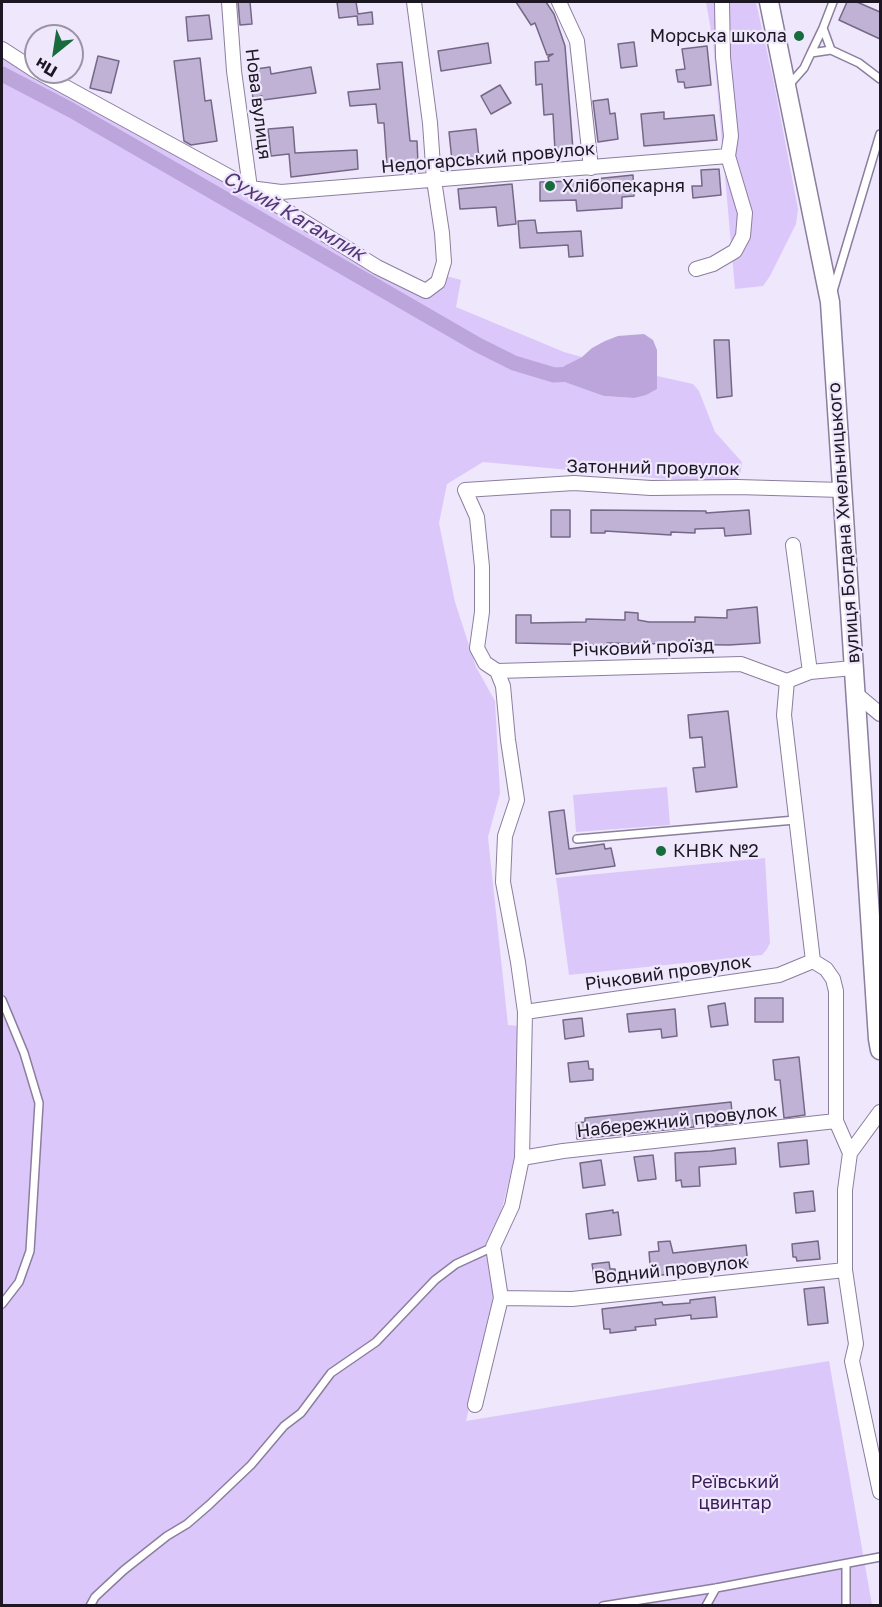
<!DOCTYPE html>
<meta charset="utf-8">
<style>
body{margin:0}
#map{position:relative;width:882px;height:1607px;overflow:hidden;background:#efe7fc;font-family:"Golos Text",sans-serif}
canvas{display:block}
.frame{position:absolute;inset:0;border:3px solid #1c1723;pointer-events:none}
.north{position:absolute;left:24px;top:24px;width:60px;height:60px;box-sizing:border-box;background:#efe7fc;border:2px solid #9b94a5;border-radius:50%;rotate:210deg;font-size:16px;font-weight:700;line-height:24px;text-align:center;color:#1c1723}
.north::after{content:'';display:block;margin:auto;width:21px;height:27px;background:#186b3d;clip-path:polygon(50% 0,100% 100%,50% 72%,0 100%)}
</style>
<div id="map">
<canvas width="882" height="1607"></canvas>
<div class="frame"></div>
<div class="north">Пн</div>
</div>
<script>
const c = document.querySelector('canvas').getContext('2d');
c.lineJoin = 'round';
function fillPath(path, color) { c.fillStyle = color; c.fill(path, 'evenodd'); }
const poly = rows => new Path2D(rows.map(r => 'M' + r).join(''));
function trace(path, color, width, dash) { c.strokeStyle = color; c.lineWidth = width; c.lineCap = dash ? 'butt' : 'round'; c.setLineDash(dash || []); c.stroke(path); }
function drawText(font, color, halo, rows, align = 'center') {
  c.font = font + ' "Golos Text",sans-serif'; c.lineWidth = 4.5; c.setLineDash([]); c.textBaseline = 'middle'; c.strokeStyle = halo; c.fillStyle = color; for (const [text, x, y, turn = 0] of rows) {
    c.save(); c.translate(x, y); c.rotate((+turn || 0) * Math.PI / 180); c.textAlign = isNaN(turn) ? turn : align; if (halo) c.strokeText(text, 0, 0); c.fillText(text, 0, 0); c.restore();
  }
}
fillPath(poly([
 [706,2,756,2,774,83,798,209,796,224,770,276,763,286,735,289,713,42],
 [2,57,45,83,175,152,323,240,427,298,446,276,461,280,456,307,564,352,582,357,564,366,556,374,558,377,604,396,634,398,657,389,657,376,693,384,699,391,715,432,742,462,740,477,730,485,483,462,447,484,439,523,455,602,476,667,495,701,500,793,488,837,508,1025,519,1026,516,1152,498,1225,492,1308,466,1421,829,1361,872,1605,2,1606],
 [667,787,670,825,576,832,573,795],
 [765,858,770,943,767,949,762,955,569,975,556,878]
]), '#dcc7fa');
fillPath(poly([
 [644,334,653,340,657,350,657,389,646,395,634,398,604,396,565,382,557,375,564,366,582,357,592,348,605,341,618,336]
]), '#bba5da');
trace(poly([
 [2,74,71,110,478,345,514,363,554,375,574,374]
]), '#bba5da', 15);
const building = poly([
 [238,2,250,2,252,24,240,25,238,2],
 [337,2,356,2,358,14,372,12,373,24,358,25,357,16,339,18,337,2],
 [516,2,546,2,554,14,565,46,573,150,555,151,553,114,544,115,542,84,536,85,535,62,549,61,548,57,553,54,547,55,535,23,531,25,516,2],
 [847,2,857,2,880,12,880,39,839,20,847,2],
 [209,15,212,39,188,41,186,17,209,15],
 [634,42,637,66,621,68,618,44,634,42],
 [488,43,491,63,441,71,438,51,488,43],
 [707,46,711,85,685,88,684,82,678,82,676,70,685,69,682,49,707,46],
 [98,56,119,61,111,93,90,88,98,56],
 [200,58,205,101,211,100,217,141,191,145,184,141,174,61,200,58],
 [402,62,410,141,417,141,418,164,387,166,384,123,378,123,376,104,350,106,348,92,380,89,377,64,402,62],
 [270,67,271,74,311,67,316,93,263,100,262,96,253,98,249,70,270,67],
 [500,85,511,103,491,114,481,96,500,85],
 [608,99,610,114,615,113,618,139,598,142,593,101,608,99],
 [664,112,664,119,714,115,717,140,644,146,641,114,664,112],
 [293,127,295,153,357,150,358,169,291,177,289,154,271,156,268,129,293,127],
 [476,129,479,158,452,161,449,132,476,129],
 [719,169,721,195,693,198,692,186,702,186,701,170,719,169],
 [633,175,634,196,622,197,622,208,577,211,576,200,540,201,540,182,575,181,633,175],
 [512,184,516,224,498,226,496,207,460,209,458,189,512,184],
 [535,220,537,233,581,231,583,256,569,257,568,245,520,248,518,221,535,220],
 [714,340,729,340,732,396,717,398,714,340],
 [551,510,570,510,570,537,551,537,551,510],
 [591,510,706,511,706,513,749,510,751,534,725,536,724,528,695,529,695,533,671,532,671,535,605,531,605,533,591,533,591,510],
 [757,607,760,643,729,645,607,643,607,645,516,643,516,615,531,615,531,623,586,622,586,619,625,620,625,612,638,613,638,620,649,622,695,622,695,617,727,618,727,610,757,607],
 [728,711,737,787,696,792,693,768,705,767,702,737,690,738,688,715,728,711],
 [564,810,569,849,604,844,605,849,611,848,615,866,556,874,549,812,564,810],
 [755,998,783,998,783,1022,755,1022,755,998],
 [725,1003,728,1025,711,1027,708,1006,725,1003],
 [675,1009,677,1036,662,1038,661,1029,629,1032,627,1014,675,1009],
 [582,1018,584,1036,565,1039,563,1020,582,1018],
 [799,1057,805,1115,784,1118,780,1080,775,1080,773,1060,799,1057],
 [588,1061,589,1069,593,1069,593,1080,570,1082,568,1063,588,1061],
 [731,1102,733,1123,715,1125,714,1117,693,1120,694,1127,577,1139,576,1123,585,1122,585,1118,731,1102],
 [807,1140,809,1164,780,1167,778,1143,807,1140],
 [735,1148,736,1164,699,1167,700,1186,682,1187,681,1180,676,1181,675,1153,711,1151,735,1148],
 [653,1155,656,1179,638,1181,634,1157,653,1155],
 [601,1160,605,1185,583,1188,580,1163,601,1160],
 [813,1191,815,1211,796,1213,794,1193,813,1191],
 [613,1210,613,1213,618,1212,621,1235,589,1239,586,1214,613,1210],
 [670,1241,673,1253,746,1245,748,1267,651,1276,649,1252,659,1251,658,1242,670,1241],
 [818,1241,820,1259,797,1261,796,1257,793,1257,792,1244,818,1241],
 [609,1262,610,1269,615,1269,616,1279,595,1282,592,1264,609,1262],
 [824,1287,828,1323,808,1325,804,1289,824,1287],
 [715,1297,717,1317,691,1319,691,1315,655,1319,656,1325,635,1327,636,1330,610,1333,610,1329,604,1329,602,1309,662,1302,663,1305,690,1303,690,1300,715,1297]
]);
fillPath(building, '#c0b2d4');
trace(building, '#756887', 1.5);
const lane = poly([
 [831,50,823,28,833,2],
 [811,53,823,28],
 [789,85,804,68,811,53,831,50,859,63,880,79],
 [833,291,880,134],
 [577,839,795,820],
 [2,1000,24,1053,39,1103,30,1251,19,1282,2,1304],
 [90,1606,95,1597,124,1570,167,1536,187,1524,209,1505,251,1465,284,1426,301,1413,331,1373,376,1342,435,1280,456,1264,493,1247],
 [603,1606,716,1588,880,1557],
 [706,1606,716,1588],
 [846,1606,846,1564]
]);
const street = poly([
 [229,2,234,71,250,188,377,267,426,291,438,282,444,262,442,233,434,180,430,123,414,2],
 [559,2,577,41,591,168],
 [2,49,36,71],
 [38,72,250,188,281,192,728,156],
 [696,269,713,264,735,251,743,236,745,213,728,156,731,136,723,57,722,2],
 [793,545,810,672,787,681,784,715,813,961,826,969,833,979,836,991,836,1121,850,1153,845,1190,845,1270,856,1344,852,1361,880,1492],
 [497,671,741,664,787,681],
 [810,672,853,668],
 [855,693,880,714],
 [525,1012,779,975,813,961],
 [850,1153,880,1112],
 [522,1158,563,1151,836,1121],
 [501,1298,572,1299,845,1270],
 [475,1405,501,1298,493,1247,512,1206,522,1158,525,1012,518,962,503,882,505,836,517,800,508,740,503,686,497,671,485,663,477,648,482,612,482,567,477,517,465,490,574,483,651,488,737,487,842,490]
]);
const secondary = poly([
 [769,2,830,302,878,1039,880,1050]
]);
trace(lane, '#8b7e9e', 10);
trace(street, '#8b7e9e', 16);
trace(secondary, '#8b7e9e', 21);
trace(lane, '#fff', 7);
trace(street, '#fff', 14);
trace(secondary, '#fff', 18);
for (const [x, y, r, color] of [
 [799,36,6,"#186b3d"],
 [550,186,6,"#186b3d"],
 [661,851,6,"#186b3d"]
]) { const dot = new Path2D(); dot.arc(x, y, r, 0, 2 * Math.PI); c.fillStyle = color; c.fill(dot); trace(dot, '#efe7fc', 2); }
drawText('18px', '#1c1723', '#efe7fc', [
 ["Морська школа",787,36,"right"],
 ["Хлібопекарня",562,186],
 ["КНВК №2",673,851]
], 'left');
drawText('18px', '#1c1723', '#efe7fc', [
 ["Нова вулиця",258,104,83],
 ["Недогарський провулок",488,158,-5],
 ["Затонний провулок",653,468,1],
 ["вулиця Богдана Хмельницького",844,523,-94],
 ["Річковий проїзд",643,648,-2],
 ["Річковий провулок",668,973,-8],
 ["Набережний провулок",677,1121,-6],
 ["Водний провулок",671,1270,-6]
]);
drawText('18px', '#3a1b59', '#efe7fc', [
 ["Реївський",735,1482],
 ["цвинтар",735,1503]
]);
drawText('italic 20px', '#553677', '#efe7fc', [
 ["Сухий Кагамлик",294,216,30]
]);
</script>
